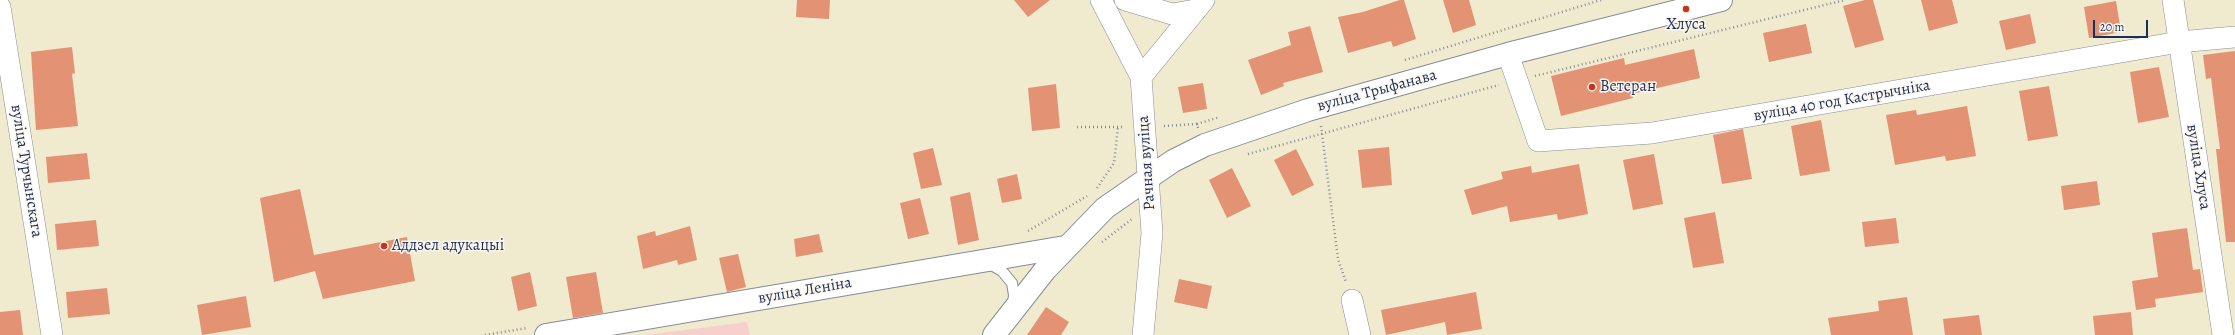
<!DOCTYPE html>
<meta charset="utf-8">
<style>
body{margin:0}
#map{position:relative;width:2235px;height:335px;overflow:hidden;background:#f0eacf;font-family:Alegreya,serif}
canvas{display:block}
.scale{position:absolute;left:2093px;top:20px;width:55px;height:18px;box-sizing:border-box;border:2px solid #1b2f5e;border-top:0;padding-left:5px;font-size:12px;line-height:14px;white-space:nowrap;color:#1b2f5e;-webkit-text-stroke:3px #fbf7ec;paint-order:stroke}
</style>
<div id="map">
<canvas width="2235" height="335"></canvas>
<div class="scale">20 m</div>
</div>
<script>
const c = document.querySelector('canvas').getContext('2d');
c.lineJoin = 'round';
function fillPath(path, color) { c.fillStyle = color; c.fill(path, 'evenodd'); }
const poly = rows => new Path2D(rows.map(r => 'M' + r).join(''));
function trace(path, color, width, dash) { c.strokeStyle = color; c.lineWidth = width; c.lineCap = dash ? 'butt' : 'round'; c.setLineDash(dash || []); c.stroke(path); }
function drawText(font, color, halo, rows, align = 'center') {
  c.font = font + ' Alegreya,serif'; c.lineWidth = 3; c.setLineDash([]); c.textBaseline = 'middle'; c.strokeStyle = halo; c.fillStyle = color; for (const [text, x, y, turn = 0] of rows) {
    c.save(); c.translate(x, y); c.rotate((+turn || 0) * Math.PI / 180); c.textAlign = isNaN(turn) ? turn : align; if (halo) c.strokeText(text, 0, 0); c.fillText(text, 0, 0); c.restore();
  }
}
fillPath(poly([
 [747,322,750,335,646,335]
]), '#f7d0cd');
fillPath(poly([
 [797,0,830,0,829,19,796,17],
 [1014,0,1050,0,1028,17],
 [1400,0,1404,0,1416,39,1393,47,1391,41,1348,53,1338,17,1363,12],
 [1443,0,1469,0,1476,25,1453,33],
 [1865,0,1873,0,1884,40,1855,48,1843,6],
 [1921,0,1952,0,1958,23,1929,31],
 [2116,1,2121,32,2089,38,2084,7],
 [2030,14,2036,43,2006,50,1999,21],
 [1806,24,1812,53,1769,62,1763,33],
 [1310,26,1323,72,1283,83,1284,86,1261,95,1248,60,1291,45,1288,32],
 [72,47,75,73,72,74,78,126,36,130,31,52],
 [1694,49,1700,78,1632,94,1633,98,1561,116,1551,76,1624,58,1625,65],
 [2235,51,2235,242,2226,242,2216,149,2220,149,2211,78,2206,79,2203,55],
 [2159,67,2169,117,2138,123,2130,72],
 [1203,83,1207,109,1183,113,1178,87],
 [1056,84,1060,128,1032,131,1028,88],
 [2049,86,2058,136,2028,141,2019,91],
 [1967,106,1976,156,1946,161,1945,156,1895,165,1886,115,1916,110,1917,115],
 [1821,120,1830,171,1800,176,1791,126],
 [1743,129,1752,179,1722,184,1713,135],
 [1389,147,1392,185,1362,188,1358,150],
 [933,148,942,185,921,189,913,153],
 [1296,149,1314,185,1292,196,1274,160],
 [87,153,90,179,48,183,46,157],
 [1654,154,1663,204,1633,210,1623,160],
 [1579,164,1588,214,1558,220,1557,214,1510,222,1507,206,1472,215,1464,190,1503,179,1501,172,1531,166,1532,173],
 [1232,168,1251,206,1227,218,1209,180],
 [1017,174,1022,199,1002,203,997,179],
 [2097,181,2100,205,2064,210,2061,186],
 [300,189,314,255,407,237,415,281,323,299,315,271,274,282,260,198],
 [970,192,979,240,958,245,950,197],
 [920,198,929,234,908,239,900,203],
 [1715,212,1724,263,1693,268,1684,218],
 [1896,218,1899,243,1865,247,1862,222],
 [96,220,99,246,57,250,55,224],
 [690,226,697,260,678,265,677,260,643,269,637,236,655,231,656,236],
 [2187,228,2193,270,2200,269,2203,292,2155,299,2156,307,2136,310,2132,281,2158,277,2152,233],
 [819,234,823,252,796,257,794,239],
 [738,254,746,287,727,292,719,258],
 [530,272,537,306,518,311,511,277],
 [596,272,603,313,573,318,566,277],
 [1179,279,1212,286,1207,309,1174,302],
 [107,288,110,314,68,318,66,292],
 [1476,292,1482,329,1447,335,1445,322,1386,335,1381,310],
 [246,296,251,327,202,335,197,305],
 [1907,297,1913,335,1831,335,1828,318,1879,311,1878,301],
 [1046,307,1069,322,1061,335,1027,335],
 [20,310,23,335,0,335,0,312],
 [2131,312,2133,335,2095,335,2093,316],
 [1979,315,1982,335,1945,335,1943,319]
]), '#e39273');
const service = poly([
 [988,263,1002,271,1012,283,1014,295,1013,305]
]);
const minor = poly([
 [1101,0,1141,77,1152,233,1143,335],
 [1125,0,1172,14,1196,10],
 [2173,0,2223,335],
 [0,7,52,335],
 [1508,54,1538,141,1652,133,2179,42,2235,37],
 [1141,77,1204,0],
 [1352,300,1360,335]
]);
const tertiary = poly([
 [546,335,1065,247],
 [994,335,1045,270,1105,208,1173,161,1205,145,1308,110,1508,54,1721,0]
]);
trace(service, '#868c96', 12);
trace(minor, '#868c96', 22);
trace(tertiary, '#868c96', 24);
trace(poly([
 [1405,60,1601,0],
 [1535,76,1845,0],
 [1197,124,1220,117],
 [1164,126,1197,124,1198,128],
 [1321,126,1338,259,1346,282],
 [1077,127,1125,127],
 [1248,154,1499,85],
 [1097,188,1114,163,1118,127],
 [1028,231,1087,196],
 [1102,242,1132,219],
 [485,335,527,328]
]), '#868c96', 2.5, [1, 3]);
trace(service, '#fff', 10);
trace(minor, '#fff', 21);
trace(tertiary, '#fff', 22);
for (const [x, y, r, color] of [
 [1686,9,4,"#c8321e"],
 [1592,87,4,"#c8321e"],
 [384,246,4,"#c8321e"]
]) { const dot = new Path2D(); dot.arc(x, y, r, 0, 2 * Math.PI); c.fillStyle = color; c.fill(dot); trace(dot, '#fbf7ec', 1.5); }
drawText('16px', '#1b2f5e', '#fbf7ec', [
 ["Хлуса",1686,25,"center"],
 ["Ветеран",1600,87],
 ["Аддзел адукацыі",392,246]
], 'left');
drawText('16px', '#1b2f5e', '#fbf7ec', [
 ["вуліца Трыфанава",1377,91,-15],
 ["вуліца 40 год Кастрычніка",1842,101,-10],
 ["Рачная вуліца",1147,163,-94],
 ["вуліца Хлуса",2198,167,81],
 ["вуліца Турчынскага",26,171,81],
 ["вуліца Леніна",805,291,-10]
]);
</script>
